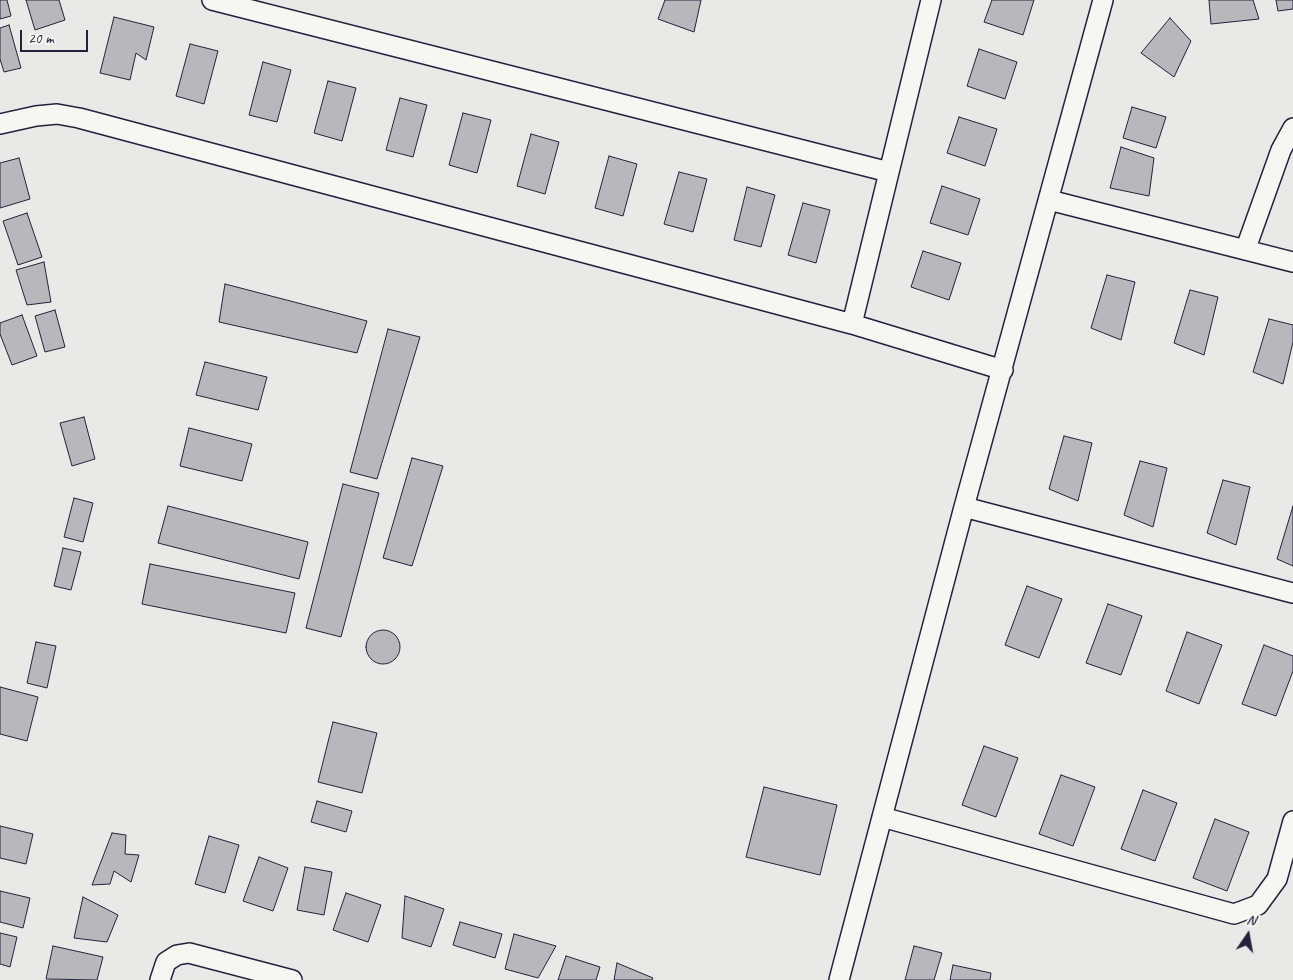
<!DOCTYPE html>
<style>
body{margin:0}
#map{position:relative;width:1293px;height:980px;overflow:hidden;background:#e9e9e7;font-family:Caveat,sans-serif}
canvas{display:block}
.north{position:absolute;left:1223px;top:910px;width:50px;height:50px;-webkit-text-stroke:4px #f6f6f2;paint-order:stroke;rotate:12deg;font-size:14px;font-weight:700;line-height:20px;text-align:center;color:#22223b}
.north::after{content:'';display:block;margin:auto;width:18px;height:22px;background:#22223b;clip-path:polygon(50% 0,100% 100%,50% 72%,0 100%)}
.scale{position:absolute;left:20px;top:30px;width:68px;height:22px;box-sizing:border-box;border:2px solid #22223b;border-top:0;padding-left:6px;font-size:15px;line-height:18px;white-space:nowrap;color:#22223b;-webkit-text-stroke:4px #f6f6f2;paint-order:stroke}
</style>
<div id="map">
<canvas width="1293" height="980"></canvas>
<div class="north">N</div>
<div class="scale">20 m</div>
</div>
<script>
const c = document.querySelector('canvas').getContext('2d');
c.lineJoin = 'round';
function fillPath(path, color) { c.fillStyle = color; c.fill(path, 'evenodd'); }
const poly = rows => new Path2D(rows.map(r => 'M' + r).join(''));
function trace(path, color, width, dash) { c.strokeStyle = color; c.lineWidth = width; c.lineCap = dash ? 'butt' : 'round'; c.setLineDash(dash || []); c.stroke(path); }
const building = poly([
 [0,0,7,0,11,16,0,19,0,0],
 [26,0,59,0,65,20,35,30,26,0],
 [665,0,701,0,694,32,658,19,665,0],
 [992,0,1034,0,1023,35,984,22,992,0],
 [1209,0,1253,0,1259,19,1211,24,1209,0],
 [1276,0,1293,0,1293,9,1278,11,1276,0],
 [114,17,154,27,146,60,136,53,130,80,100,73,114,17],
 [1170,18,1191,41,1174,77,1141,53,1170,18],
 [9,25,21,68,4,72,0,59,0,28,9,25],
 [190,44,218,51,204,104,176,96,190,44],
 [979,49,1017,62,1005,99,967,86,979,49],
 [263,62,291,70,277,122,249,115,263,62],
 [328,81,356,88,342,141,314,133,328,81],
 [400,98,427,105,413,157,386,150,400,98],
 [1132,107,1166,117,1156,148,1123,138,1132,107],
 [463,113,491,120,477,173,449,165,463,113],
 [959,117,997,129,985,166,947,153,959,117],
 [531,134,559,142,545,194,517,186,531,134],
 [1121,147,1154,158,1149,196,1110,188,1121,147],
 [609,156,637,164,623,216,595,208,609,156],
 [19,158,30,199,0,208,0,163,19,158],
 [679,172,707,179,693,232,664,224,679,172],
 [942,186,980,199,968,235,930,223,942,186],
 [747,187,775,195,761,247,734,240,747,187],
 [803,203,830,210,816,263,788,255,803,203],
 [27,213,42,257,18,265,3,221,27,213],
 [923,251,961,263,949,300,911,287,923,251],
 [44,262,51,302,27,305,16,270,44,262],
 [1107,275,1135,282,1121,340,1091,328,1107,275],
 [225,284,367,321,357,353,219,322,225,284],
 [1190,290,1218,297,1204,355,1174,343,1190,290],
 [55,310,65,347,45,352,35,316,55,310],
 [22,315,37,356,12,365,0,334,0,323,22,315],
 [1269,319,1293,325,1293,342,1283,384,1253,372,1269,319],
 [388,329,420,337,377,479,350,472,388,329],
 [205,362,267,377,258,410,196,395,205,362],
 [84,417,95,459,72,466,60,423,84,417],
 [189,428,252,444,242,481,180,466,189,428],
 [1064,436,1092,443,1078,501,1049,489,1064,436],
 [412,458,443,466,412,566,383,558,412,458],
 [1140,461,1167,468,1153,527,1124,515,1140,461],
 [1223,480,1250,487,1236,545,1207,533,1223,480],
 [343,484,379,493,341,637,306,628,343,484],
 [74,498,93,503,83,542,64,537,74,498],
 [168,506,308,542,299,579,158,543,168,506],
 [1293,506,1293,566,1277,559,1293,506],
 [63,548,81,552,71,590,54,586,63,548],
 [150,564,295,593,286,633,142,604,150,564],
 [1027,586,1062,599,1039,658,1005,645,1027,586],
 [1108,604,1142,616,1121,675,1086,663,1108,604],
 '366 647a17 17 0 1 1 34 0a17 17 0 1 1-34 0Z',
 [1187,632,1222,645,1199,704,1166,691,1187,632],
 [36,642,56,646,47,688,27,683,36,642],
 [1264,645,1293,656,1293,671,1276,716,1242,704,1264,645],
 [0,687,38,697,27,741,0,734,0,687],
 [333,722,377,733,362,793,318,782,333,722],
 [984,746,1018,758,996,817,962,805,984,746],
 [1061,775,1095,787,1073,846,1039,834,1061,775],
 [764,787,837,805,820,875,746,857,764,787],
 [1143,790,1177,803,1155,861,1121,849,1143,790],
 [317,801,352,811,346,832,311,822,317,801],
 [1215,819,1249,832,1227,891,1193,878,1215,819],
 [0,826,33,834,26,864,0,858,0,826],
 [112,833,126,835,125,854,139,855,131,882,114,871,110,884,92,885,112,833],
 [209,836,239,845,225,893,195,884,209,836],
 [259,857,288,868,273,911,243,901,259,857],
 [305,867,332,872,324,915,297,910,305,867],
 [0,891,30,898,23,928,0,922,0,891],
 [346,893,381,905,368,942,333,930,346,893],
 [405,896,444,909,431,947,402,938,405,896],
 [83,897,118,915,107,942,74,938,83,897],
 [460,922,502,934,495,958,453,945,460,922],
 [0,933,17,937,10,967,0,964,0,933],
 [514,934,556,946,538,978,505,969,514,934],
 [53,946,103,957,97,980,46,979,53,946],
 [914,946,942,953,934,980,905,980,914,946],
 [566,956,600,967,596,980,558,980,566,956],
 [617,963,653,978,652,980,614,980,617,963],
 [953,965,991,973,990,980,950,980,953,965]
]);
fillPath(building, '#b8b8bc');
trace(building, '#22223b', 1);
const minor = poly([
 [212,0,889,172],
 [0,124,36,116,57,114,79,118,852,324,1003,370],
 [1049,200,1293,262],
 [1246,248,1281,150,1293,128],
 [852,324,931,0],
 [964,507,1293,593],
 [882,817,1234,914,1258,905,1277,879,1293,821],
 [160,980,166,962,177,955,189,953,292,980],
 [839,980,964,507,1103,0]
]);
trace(minor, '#22223b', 22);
trace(minor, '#f6f6f2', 19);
</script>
